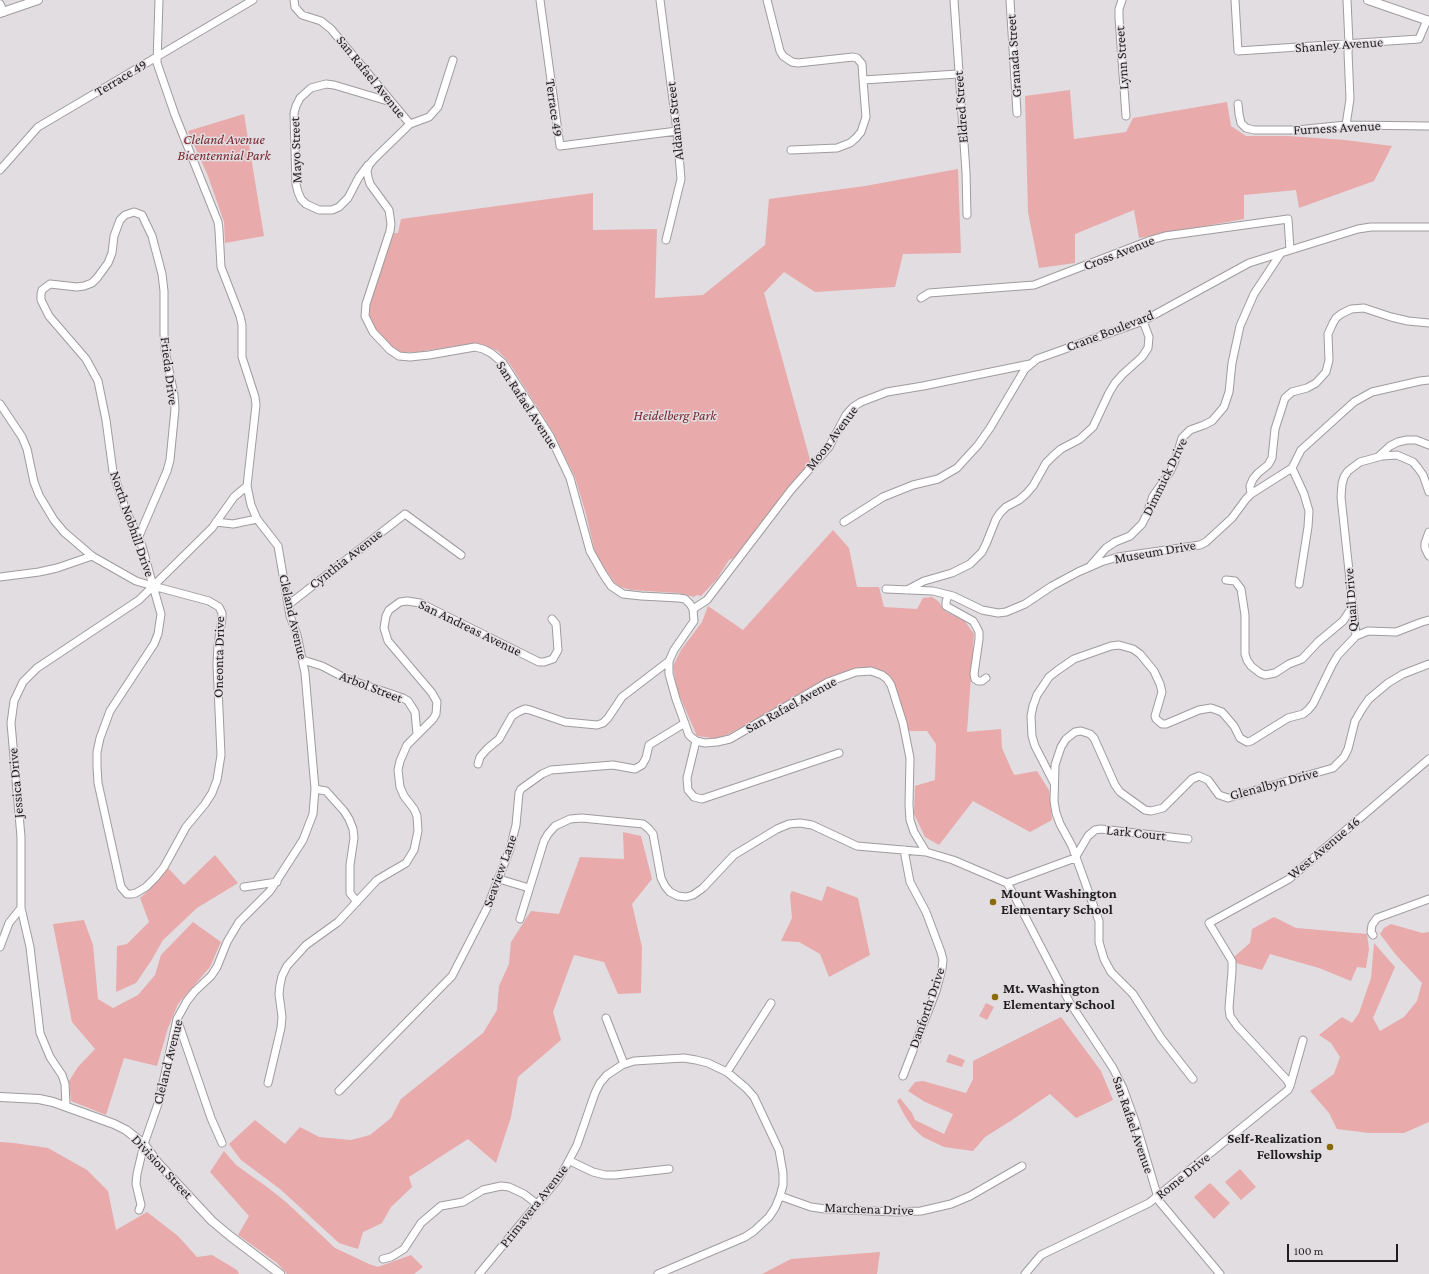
<!DOCTYPE html>
<style>
body{margin:0}
#map{position:relative;width:1429px;height:1274px;overflow:hidden;background:#e2dde1;font-family:"Crimson Pro",serif}
canvas{display:block}
.scale{position:absolute;left:1287px;top:1244px;width:111px;height:18px;box-sizing:border-box;border:2px solid #1f1e1f;border-top:0;padding-left:5px;font-size:12px;line-height:14px;white-space:nowrap;color:#1f1e1f;-webkit-text-stroke:3px #e2dde1;paint-order:stroke}
</style>
<div id="map">
<canvas width="1429" height="1274"></canvas>
<div class="scale">100 m</div>
</div>
<script>
const c = document.querySelector('canvas').getContext('2d');
c.lineJoin = 'round';
function fillPath(path, color) { c.fillStyle = color; c.fill(path, 'evenodd'); }
const poly = rows => new Path2D(rows.map(r => 'M' + r).join(''));
function trace(path, color, width, dash) { c.strokeStyle = color; c.lineWidth = width; c.lineCap = dash ? 'butt' : 'round'; c.setLineDash(dash || []); c.stroke(path); }
function drawText(font, color, halo, rows, align = 'center') {
  c.font = font + ' "Crimson Pro",serif'; c.lineWidth = 3; c.setLineDash([]); c.textBaseline = 'middle'; c.strokeStyle = halo; c.fillStyle = color; for (const [text, x, y, turn = 0] of rows) {
    c.save(); c.translate(x, y); c.rotate((+turn || 0) * Math.PI / 180); c.textAlign = isNaN(turn) ? turn : align; if (halo) c.strokeText(text, 0, 0); c.fillText(text, 0, 0); c.restore();
  }
}
fillPath(poly([
 [1070,90,1074,139,1126,132,1133,118,1227,102,1231,126,1246,136,1288,136,1345,140,1392,146,1374,181,1299,208,1296,190,1244,195,1244,219,1139,238,1134,210,1075,234,1075,263,1039,268,1028,212,1025,96],
 [244,114,264,236,225,243,224,222,208,176,188,131],
 [958,169,961,253,903,254,895,287,815,292,784,272,764,293,811,463,786,490,734,558,729,560,717,579,701,596,697,595,694,597,678,593,631,590,620,587,614,582,598,558,594,548,586,514,575,477,553,432,508,361,498,351,488,347,476,343,417,352,401,352,394,349,374,328,369,316,369,302,394,233,398,233,401,219,593,193,593,230,657,229,655,298,703,295,765,245,769,199,865,186],
 [833,530,849,548,857,587,879,587,884,607,917,609,923,598,932,597,938,601,946,612,964,620,974,634,967,732,1001,729,1002,748,1014,775,1037,771,1049,790,1052,820,1030,832,973,801,939,845,925,837,914,814,915,786,935,780,936,744,927,731,908,731,892,679,882,671,873,667,855,668,804,691,759,718,719,739,697,736,677,690,673,666,681,650,702,622,708,606,743,630],
 [623,832,641,836,652,879,632,904,642,947,641,993,618,994,604,962,574,955,553,1012,561,1040,518,1077,511,1117,496,1163,468,1139,409,1177,412,1187,391,1207,382,1223,363,1232,358,1249,339,1243,280,1189,241,1160,229,1144,255,1120,285,1144,300,1127,319,1137,351,1140,370,1135,391,1118,401,1099,483,1033,497,1010,499,986,509,964,511,942,531,911,559,914,580,857,624,859],
 [215,855,238,883,197,908,163,940,151,961,136,983,116,992,117,946,127,944,149,922,140,898,149,890,168,868,184,885],
 [827,886,858,898,870,955,829,977,820,954,799,942,781,941,792,918,790,895,792,891,822,901],
 [1274,917,1296,928,1367,934,1369,949,1366,968,1357,967,1351,981,1319,968,1270,954,1262,970,1236,963,1234,957,1250,943,1252,929],
 [84,920,93,945,98,999,113,1008,138,995,155,975,161,955,193,922,221,942,210,967,178,1004,168,1028,157,1066,124,1058,106,1115,71,1101,69,1081,78,1067,95,1049,72,1022,53,924],
 [1391,924,1422,933,1429,932,1429,1122,1404,1133,1369,1133,1337,1129,1329,1113,1310,1091,1334,1074,1340,1057,1331,1043,1319,1035,1342,1017,1352,1023,1359,1013,1371,978,1374,943,1395,967,1373,1018,1380,1031,1404,1017,1417,1001,1422,983,1396,955,1380,934,1384,928],
 [986,1003,994,1007,987,1020,979,1016],
 [1061,1017,1101,1071,1113,1100,1076,1118,1050,1094,1012,1120,985,1137,973,1151,944,1147,923,1137,913,1128,905,1116,897,1101,900,1098,912,1113,915,1120,944,1134,953,1114,925,1102,908,1091,915,1082,923,1081,966,1093,973,1079,973,1061],
 [949,1054,965,1060,962,1067,946,1062],
 [0,1142,14,1143,48,1148,87,1170,108,1191,116,1230,147,1212,178,1236,197,1257,212,1255,237,1270,239,1274,0,1274],
 [224,1151,236,1165,267,1187,286,1202,335,1248,369,1264,378,1267,411,1255,423,1267,414,1274,287,1274,277,1263,238,1235,249,1216,210,1172],
 [1240,1169,1256,1187,1241,1200,1225,1182],
 [1210,1183,1230,1203,1214,1219,1194,1197],
 [880,1252,877,1274,762,1274,791,1259]
]), '#e8aaab');
const minor = poly([
 [294,0,295,7,302,15,321,21,331,29,410,124,374,159,369,165,367,171,368,177,370,184,389,210,391,224,390,231,366,304,365,316,373,332,390,350,399,356,410,357,429,355,475,347,483,349,491,353,503,363,550,436,570,478,590,551,603,574,611,586,623,594,641,596,679,598,685,599,690,604,693,609,694,621,674,650,669,661,669,674,676,699,689,735,696,741,705,743,717,742,730,739,828,682,856,672,871,671,882,675,887,679,891,685,903,723,910,758,909,805,910,820,914,832,926,852,953,860,1007,883,1015,897,1070,1003,1113,1068,1123,1088,1136,1124,1159,1201,1220,1274],
 [540,0,560,146,677,131],
 [660,0,677,131,681,179,666,240],
 [767,0,780,51,783,56,792,62,798,63,853,57,857,58,862,64,863,80,958,74],
 [954,0,966,172,967,215],
 [1010,0,1017,113],
 [1122,0,1119,9,1119,18,1126,116],
 [1235,0,1238,51,1419,39,1427,20],
 [0,4,4,12],
 [1238,104,1239,114,1241,123,1246,128,1254,130,1297,130,1346,125,1429,126],
 [410,124,429,117,438,107,453,60],
 [1346,125,1350,99,1348,52,1349,44,1347,0],
 [791,150,837,148,850,143,856,138,861,132,866,117,863,80],
 [368,165,359,177,348,198,339,207,332,210,319,210,306,204,301,199,298,192,296,184,294,113,296,106,300,98,311,88,326,84,334,85,391,102],
 [0,170,38,127,253,0],
 [921,298,929,293,1034,285,1151,240,1165,236,1288,219,1290,250],
 [0,404,22,437,27,449,34,482,39,495,54,520,64,532,92,556,136,581,153,586,209,601,219,607,222,613,222,618,218,646,217,664,221,755,217,780,212,793,205,804,186,827,164,867,155,878,146,887,136,893,132,894,127,894,121,887,98,783,97,767,97,752,100,738,110,711,154,644,158,634,161,614,153,586,142,546,125,508,113,472,106,420,98,381,86,359,49,316,41,300,41,294,42,290,50,284,77,287,84,286,92,283,97,278,108,263,112,253,114,236,120,220,125,215,134,212,142,215,152,236,162,274,164,291,164,334,165,350,174,395,175,409,170,460,167,471,139,536],
 [1379,456,1390,446,1398,442,1407,440,1416,440,1429,445],
 [1292,468,1304,494,1309,511,1308,527,1299,584],
 [1251,494,1250,486,1253,479,1258,473,1268,465,1272,458,1275,429,1285,398,1292,392,1307,388,1316,383,1326,372,1329,360,1328,334,1333,323,1336,318,1341,314,1351,309,1364,308,1391,317,1408,321,1429,323],
 [216,522,233,524,257,519],
 [844,522,883,497,913,485,938,479,957,468,978,445,990,428,1025,369,1037,359,1143,321,1249,263,1281,253,1358,229,1371,227,1429,227],
 [1429,532,1425,543,1425,548,1429,556],
 [1091,565,1106,548,1115,542,1130,536,1142,524,1146,516,1153,496,1170,472,1175,461,1182,438,1190,430,1204,425,1212,421,1224,407,1229,392,1232,363,1240,326,1254,294,1281,253],
 [0,577,39,572,57,568,92,556],
 [1226,580,1235,581,1241,589,1245,615,1245,654,1247,660,1251,666,1260,673,1265,675,1275,673,1289,664,1302,659,1318,642,1343,621,1353,606],
 [886,589,933,591,953,596,982,610,998,613,1006,612,1025,604,1052,586,1078,572,1101,562,1118,557,1200,545,1206,542,1232,518,1246,499,1251,494,1292,468,1301,450,1354,402,1372,392,1420,381,1429,380],
 [907,590,924,581,952,573,970,564,982,552,986,544,996,519,1000,513,1006,507,1019,500,1026,494,1033,486,1046,463,1053,456,1061,449,1080,439,1093,427,1109,393,1115,383,1123,374,1142,357,1148,348,1149,337,1143,321],
 [948,595,946,602,946,606,973,621,976,626,979,632,979,639,974,674,975,679,978,681,982,681,986,678],
 [288,605,405,514,461,555],
 [693,609,707,600,791,490,829,447,846,415,853,407,861,402,887,392,923,386,1030,364],
 [1356,636,1368,631,1396,632,1422,622,1429,620],
 [303,660,322,666,347,679,403,698,408,701,415,712,417,734],
 [696,741,687,778,688,790,694,797,702,799,839,753],
 [478,764,480,757,487,749,499,739,512,716,518,712,525,709,530,710,565,722,597,725,603,723,608,718,622,697,669,661],
 [1054,783,1035,746,1032,736,1031,716,1033,706,1037,695,1049,677,1058,670,1074,659,1111,646,1119,645,1133,649,1140,654,1154,671,1160,684,1162,692,1155,716,1156,719,1162,724,1166,724,1199,710,1211,708,1222,712,1234,726,1240,738,1247,742,1251,741,1288,718,1303,714,1308,710,1313,704,1332,665,1338,655,1356,636,1341,497,1342,484,1344,477,1348,471,1360,462,1382,456,1397,455,1413,462,1418,468,1423,475,1429,492],
 [315,789,326,791,344,811,349,819,353,829,354,838,350,865,350,893,357,902],
 [1075,858,1088,836,1095,830,1101,829,1188,839],
 [499,879,529,888],
 [1007,883,1075,858],
 [244,887,277,882],
 [520,919,544,841,548,834,555,826,570,819,582,818,643,824,649,829,653,834,661,878,665,886,670,892,678,896,686,897,693,895,703,888,734,855,777,829,789,824,800,823,812,825,857,846,926,852],
 [1373,935,1371,932,1372,925,1377,918,1429,899],
 [0,947,9,923,21,908],
 [606,1018,624,1064],
 [177,1019,211,1118,222,1143],
 [727,1072,771,1003],
 [903,1076,936,991,942,969,943,960,941,952,926,912,910,882,904,850],
 [1193,1079,1161,1038,1133,994,1111,972,1104,959,1099,942,1099,921,1072,846,1060,824,1056,813,1054,801,1055,765,1061,747,1066,739,1075,732,1081,731,1090,734,1094,738,1115,785,1120,792,1145,810,1151,811,1163,808,1192,779,1199,776,1208,780,1219,795,1228,798,1333,768,1344,757,1348,749,1355,721,1362,709,1369,699,1388,683,1403,674,1429,664],
 [268,1083,281,1028,282,1017,279,994,280,985,282,976,287,966,306,945,338,922,377,880,406,863,414,850,418,831,417,816,414,809,404,796,400,787,398,770,400,761,407,745,433,719,436,714,437,702,432,693,388,641,384,628,386,616,389,610,400,602,407,601,420,603,539,662,544,662,553,659,558,650,556,624,552,619],
 [1290,1086,1303,1040],
 [339,1091,452,976,487,908,510,849,516,825,519,793,521,789,542,774,551,770,613,765,635,769,642,765,646,758,649,745,685,723],
 [66,1106,65,1084,62,1075,50,1057,40,1033,30,947,21,908,21,837,11,723,14,701,23,682,37,668,139,600,212,528,234,497,247,486],
 [570,1161,593,1172,605,1175,615,1175,669,1169],
 [780,1196,811,1207,825,1209,896,1212,921,1211,951,1204,970,1196,1022,1166],
 [139,1210,141,1205,136,1184,137,1174,144,1144,159,1101,177,1019,187,1001,194,992,211,976,217,967,227,942,239,922,270,891,303,840,313,814,315,789,305,673,297,635,290,616,278,546,257,519,251,505,247,486,256,405,255,397,242,357,242,325,240,316,221,267,219,230,218,222,175,115,157,63,159,0],
 [383,1259,391,1257,404,1249,421,1223,441,1206,463,1202,483,1190,501,1186,509,1187,524,1194,537,1204],
 [479,1274,558,1179,566,1166,577,1145,595,1093,600,1083,607,1075,622,1065,634,1061,684,1058,696,1060,708,1063,727,1072,746,1088,754,1097,779,1150,783,1173,783,1185,780,1196,775,1208,769,1217,754,1231,745,1237,658,1274],
 [1025,1274,1041,1255,1149,1203,1288,1090,1290,1086,1287,1080,1237,1026,1230,1016,1229,1008,1232,971,1232,961,1209,923,1289,879,1429,759]
]);
const tertiary = poly([
 [1368,0,1429,21],
 [0,13,38,0],
 [0,1097,39,1099,53,1102,114,1124,126,1130,144,1144,158,1163,212,1221,230,1236,280,1274]
]);
trace(minor, '#9f9b9e', 9);
trace(tertiary, '#9f9b9e', 10);
trace(minor, '#fff', 7);
trace(tertiary, '#fff', 8);
for (const [x, y, r, color] of [
 [993,902,4,"#8a6908"],
 [995,997,4,"#8a6908"],
 [1330,1147,4,"#8a6908"]
]) { const dot = new Path2D(); dot.arc(x, y, r, 0, 2 * Math.PI); c.fillStyle = color; c.fill(dot); trace(dot, '#e2dde1', 1.5); }
drawText('14px', '#1f1e1f', '#e2dde1', [
 ["Shanley Avenue",1339,45,-4],
 ["Granada Street",1014,56,-94],
 ["Lynn Street",1122,58,-94],
 ["San Rafael Avenue",371,77,51],
 ["Terrace 49",121,78,-31],
 ["Eldred Street",961,107,-94],
 ["Terrace 49",554,108,82],
 ["Aldama Street",675,121,-96],
 ["Furness Avenue",1337,128,-3],
 ["Mayo Street",296,150,-92],
 ["Cross Avenue",1119,253,-21],
 ["Crane Boulevard",1110,331,-21],
 ["Frieda Drive",169,371,83],
 ["San Rafael Avenue",527,405,57],
 ["Moon Avenue",832,438,-53],
 ["Dimmick Drive",1165,477,-64],
 ["North Nobhill Drive",132,524,71],
 ["Museum Drive",1155,552,-10],
 ["Cynthia Avenue",346,559,-38],
 ["Quail Drive",1351,600,-94],
 ["Cleland Avenue",293,617,77],
 ["San Andreas Avenue",470,628,26],
 ["Oneonta Drive",219,657,-89],
 ["Arbol Street",371,687,21],
 ["San Rafael Avenue",791,705,-29],
 ["Jessica Drive",16,783,-95],
 ["Glenalbyn Drive",1274,784,-15],
 ["Lark Court",1136,833,6],
 ["West Avenue 46",1324,848,-40],
 ["Seaview Lane",500,871,-70],
 ["Danforth Drive",927,1008,-71],
 ["Cleland Avenue",168,1062,-76],
 ["San Rafael Avenue",1133,1125,71],
 ["Division Street",162,1167,47],
 ["Rome Drive",1183,1176,-39],
 ["Primavera Avenue",534,1206,-52],
 ["Marchena Drive",869,1209,2]
]);
drawText('italic 14px', '#77272f', '#e2dde1', [
 ["Cleland Avenue",224,140],
 ["Bicentennial Park",224,156],
 ["Heidelberg Park",675,416]
]);
drawText('bold 14px', '#1f1e1f', '#e2dde1', [
 ["Mount Washington",1001,894],
 ["Elementary School",1001,910],
 ["Mt. Washington",1003,989],
 ["Elementary School",1003,1005],
 ["Self-Realization",1322,1139,"right"],
 ["Fellowship",1322,1155,"right"]
], 'left');
</script>
